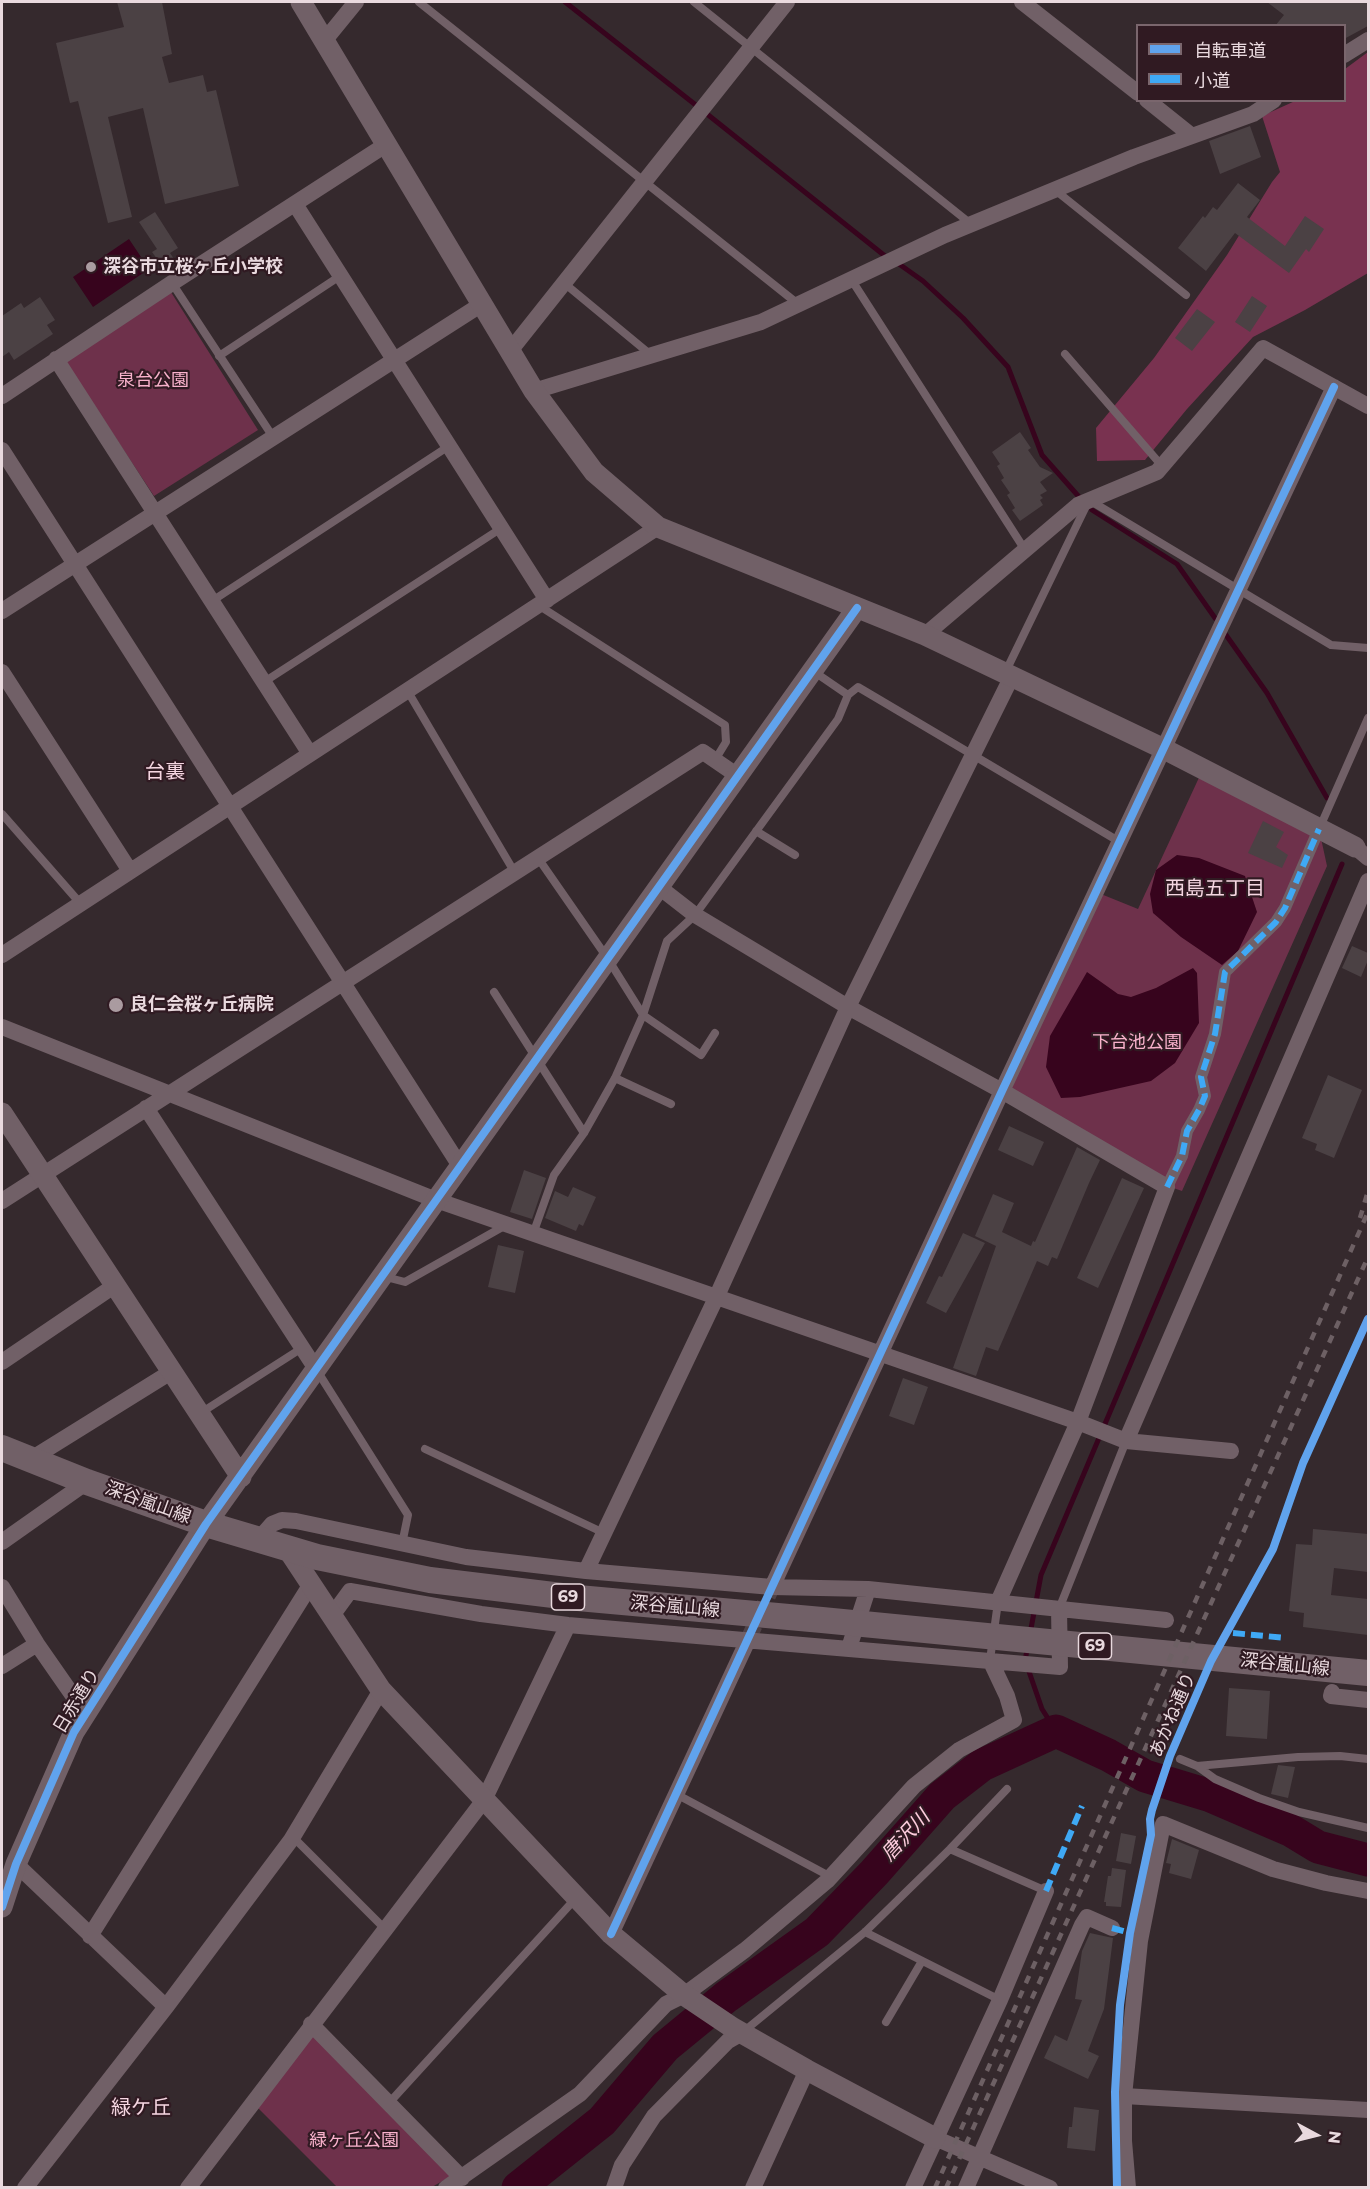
<!DOCTYPE html>
<meta charset="utf-8">
<style>
body{margin:0}
#map{position:relative;width:1370px;height:2189px;overflow:hidden;background:#35292d;font-family:Montserrat,"Noto Sans JP",sans-serif}
canvas{display:block}
.frame{position:absolute;inset:0;border:3px solid #e9d9de;pointer-events:none}
.legend{position:absolute;left:1136px;top:24px;width:210px;height:78px;box-sizing:border-box;background:#301a22;border:2px solid #7a666d;margin:0;padding:8px 10px;list-style:none;font-size:18px;color:#e9d9de}
.legend li{display:flex;align-items:center;gap:12px;height:30px}
.legend b{width:30px;border:2px solid #7a666d}
.north{position:absolute;left:1286px;top:2105px;width:60px;height:60px;-webkit-text-stroke:4px #301a22;paint-order:stroke;rotate:97deg;font-size:16px;font-weight:700;line-height:24px;text-align:center;color:#e9d9de}
.north::after{content:'';display:block;margin:auto;width:21px;height:27px;background:#e9d9de;clip-path:polygon(50% 0,100% 100%,50% 72%,0 100%)}
</style>
<div id="map">
<canvas width="1370" height="2189"></canvas>
<div class="frame"></div>
<ul class="legend">
<li><b style="height:8px;background:#60a3ed"></b>自転車道</li>
<li><b style="height:8px;background:#3fa9f5"></b>小道</li>
</ul>
<div class="north">N</div>
</div>
<script>
const c = document.querySelector('canvas').getContext('2d');
c.lineJoin = 'round';
function fillPath(path, color) { c.fillStyle = color; c.fill(path, 'evenodd'); }
const poly = rows => new Path2D(rows.map(r => 'M' + r).join(''));
function trace(path, color, width, dash) { c.strokeStyle = color; c.lineWidth = width; c.lineCap = dash ? 'butt' : 'round'; c.setLineDash(dash || []); c.stroke(path); }
function drawText(font, color, halo, rows, align = 'center') {
  c.font = font + ' Montserrat,"Noto Sans JP",sans-serif'; c.lineWidth = 4.5; c.setLineDash([]); c.textBaseline = 'middle'; c.strokeStyle = halo; c.fillStyle = color; for (const [text, x, y, turn = 0] of rows) {
    c.save(); c.translate(x, y); c.rotate((+turn || 0) * Math.PI / 180); c.textAlign = isNaN(turn) ? turn : align; if (halo) c.strokeText(text, 0, 0); c.fillText(text, 0, 0); c.restore();
  }
}
fillPath(poly([
 [169,289,258,430,154,496,65,361],
 [1203,769,1319,829,1327,866,1182,1191,1159,1183,1002,1091,1096,892,1138,909],
 [313,2035,451,2176,432,2187,337,2187,257,2107]
]), '#6e314b');
fillPath(poly([
 [1368,52,1368,273,1305,310,1253,337,1187,409,1145,460,1097,461,1096,428,1154,358,1227,255,1272,182,1280,172,1262,116,1295,101,1344,100,1345,69]
]), '#793250');
fillPath(poly([
 [129,239,149,269,93,307,73,277],
 [1177,855,1199,858,1245,876,1257,912,1238,951,1222,965,1181,937,1153,913,1150,894,1156,870],
 [1193,968,1197,973,1199,1023,1175,1063,1151,1081,1080,1097,1061,1098,1046,1067,1050,1036,1087,972,1118,994,1131,997,1156,988]
]), '#37041d');
trace(poly([
 [565,2,697,106],
 [707,114,885,256],
 [899,264,923,281,963,318,1008,367,1042,455,1080,498],
 [1092,510,1177,564,1215,618],
 [1226,635,1267,693,1327,798],
 [1030,1634,1041,1575,1342,864],
 [1028,1646,1025,1660,1042,1709,1056,1731]
]), '#37041d', 5);
trace(poly([
 [518,2188,602,2121,665,2047,726,1997,817,1932,874,1873,942,1796,982,1765,1056,1731,1108,1755,1145,1776,1211,1796,1290,1830,1318,1847,1368,1860]
]), '#37041d', 33);
fillPath(poly([
 [117,2,162,2,172,54,162,57,169,83,203,75,207,92,216,90,239,186,165,204,143,108,108,117,132,217,108,223,78,101,70,103,56,43,124,27],
 [1267,2,1368,2,1368,26,1344,39,1344,26,1275,26,1284,15],
 [1250,126,1261,157,1220,174,1209,141],
 [1238,183,1260,200,1247,217,1285,246,1305,216,1324,229,1309,252,1306,249,1289,273,1235,233,1206,271,1178,248,1203,216,1205,218,1213,207,1217,210],
 [155,212,178,248,170,253,176,262,165,270,152,252,157,249,139,222],
 [1252,296,1267,306,1250,332,1235,322],
 [40,297,55,320,47,325,53,334,14,360,9,352,2,357,2,316,21,303,24,308],
 [1197,309,1215,322,1192,351,1175,338],
 [1020,432,1031,448,1028,450,1040,467,1053,473,1040,482,1047,491,1040,495,1043,498,1040,500,1043,505,1020,521,1012,510,1015,508,1007,495,1010,493,1001,480,1004,478,997,466,1000,464,992,452],
 [1263,821,1284,832,1276,847,1288,855,1282,868,1248,853],
 [1352,946,1368,953,1368,960,1361,977,1342,968],
 [1328,1075,1362,1090,1334,1158,1315,1150,1317,1144,1302,1138],
 [1009,1126,1044,1142,1033,1166,998,1150],
 [1077,1147,1100,1160,1089,1183,1057,1259,1052,1257,1048,1266,1037,1261,998,1351,986,1347,976,1376,953,1368,996,1246,975,1236,993,1194,1014,1203,1002,1232,1031,1246,1033,1241,1035,1242],
 [524,1170,546,1178,532,1219,510,1212],
 [1122,1178,1144,1188,1098,1288,1077,1278],
 [573,1187,596,1197,583,1226,579,1224,576,1231,545,1218,555,1191,568,1197],
 [963,1233,985,1243,946,1313,926,1303,939,1276,942,1277],
 [498,1245,524,1251,515,1293,488,1287],
 [903,1378,928,1387,914,1425,889,1416],
 [1313,1529,1368,1534,1368,1572,1334,1568,1331,1595,1368,1599,1368,1635,1303,1627,1304,1613,1289,1611,1296,1544,1312,1545],
 [1229,1688,1270,1691,1267,1739,1226,1736],
 [1278,1765,1295,1767,1288,1798,1271,1794],
 [1121,1833,1136,1836,1131,1864,1116,1861],
 [1172,1839,1199,1850,1191,1879,1169,1873,1171,1864,1166,1863],
 [1112,1868,1126,1870,1121,1907,1106,1906,1106,1902,1104,1902,1108,1876,1111,1876],
 [1090,1933,1113,1938,1104,2009,1088,2051,1099,2056,1088,2079,1044,2058,1055,2035,1067,2041,1082,2000,1075,1999,1082,1951],
 [1074,2107,1099,2110,1095,2151,1067,2148,1069,2127,1072,2127]
]), '#4b4144');
trace(poly([
 [748,1640,772,1587]
]), '#504348', 16, [16, 8]);
trace(poly([
 [419,2,798,304],
 [694,2,971,224],
 [1055,190,1186,295],
 [851,279,1025,550],
 [172,283,273,437],
 [564,283,651,355],
 [1065,354,1162,466],
 [219,356,340,276],
 [212,601,449,446],
 [538,605,725,725,726,742,715,760],
 [1005,673,1089,500,1331,645,1368,648],
 [264,682,500,529],
 [407,690,515,873],
 [848,695,858,687,1120,842],
 [2,814,80,903],
 [1320,827,1368,718],
 [756,831,795,855],
 [538,858,608,959,643,1015,701,1055,715,1033],
 [494,992,584,1133],
 [615,1078,671,1104],
 [533,1234,554,1175,584,1133,615,1078,643,1015,667,941,695,915,838,719,848,695,813,671],
 [382,1276,405,1282,506,1225],
 [316,1369,408,1515,402,1544],
 [199,1414,302,1348],
 [425,1449,604,1533],
 [1059,1609,1126,1441],
 [990,1660,998,1602],
 [1180,1759,1197,1766,1215,1779,1259,1798,1299,1812,1368,1828],
 [1197,1766,1298,1757,1340,1756,1368,1759],
 [676,1794,831,1877],
 [293,1837,386,1930],
 [950,1849,1046,1891],
 [865,1932,1000,2000],
 [886,2022,922,1961],
 [743,2032,865,1932,950,1849,1007,1789],
 [389,2103,576,1898]
]), '#716067', 8);
trace(poly([
 [1167,1187,1182,1156,1187,1131,1199,1110,1205,1096,1201,1077,1215,1034,1225,972,1276,922,1285,908,1319,829]
]), '#716067', 12);
trace(poly([
 [1022,2,1138,93],
 [325,40,356,2],
 [1344,55,1368,40],
 [1147,100,1192,136],
 [295,204,547,600],
 [510,351,787,2],
 [56,359,310,754],
 [534,391,761,322,945,235,1134,157,1253,114,1274,100],
 [2,396,172,283,387,144],
 [2,450,460,1166],
 [2,611,482,304],
 [925,635,1078,505,1157,472,1263,348,1368,406],
 [2,672,130,871],
 [1355,847,1368,858],
 [659,887,695,915,848,1007,1002,1091,1167,1187,1078,1422,998,1602],
 [2,955,658,527],
 [2,1027,436,1200,1078,1422,1126,1441,1231,1451],
 [146,1108,316,1369],
 [2,1201,703,752,738,776],
 [2,1362,114,1286],
 [1126,1441,1368,881],
 [31,1459,171,1372],
 [258,1540,272,1524,282,1520,296,1521,466,1557,586,1571,772,1587,868,1589,1166,1620],
 [2,1542,87,1482],
 [586,1571,716,1298,848,1007,1012,676],
 [2,1587,37,1644,85,1713],
 [772,1587,1002,1091,1334,387],
 [331,1617,350,1591,481,1614,568,1625,1060,1667,1059,1609],
 [849,1648,868,1589],
 [2,1666,37,1644],
 [1332,1692,1331,1696,1368,1700],
 [16,1864,166,2007],
 [611,1934,748,1640],
 [90,1936,311,1584],
 [311,2024,462,2178],
 [1124,2096,1368,2110],
 [935,2138,1050,2188],
 [25,2188,166,2007,291,1840,381,1690],
 [188,2188,484,1800,568,1625],
 [446,2188,580,2094,666,2004,684,1995,745,1950,827,1881,914,1786,959,1750,1014,1720,1007,1696,990,1660],
 [614,2188,622,2165,654,2116,728,2041,742,2033],
 [753,2188,807,2070],
 [913,2188,1000,2000,1046,1891],
 [966,2188,1082,1925,1087,1917,1112,1928],
 [1128,2188,1124,2141,1124,2096,1140,1941,1163,1824,1273,1869,1326,1883,1368,1891]
]), '#716067', 16);
trace(poly([
 [301,2,534,391,594,472,658,527,925,635,1164,749,1355,847],
 [2,1113,241,1477],
 [287,1548,381,1690,611,1934,684,1995,733,2028,807,2070,935,2138],
 [2,1907,16,1864,74,1732,206,1524,857,608]
]), '#716067', 21);
trace(poly([
 [2,1448,87,1482,206,1524,317,1557,430,1580,578,1598,822,1620,1368,1673]
]), '#716067', 26);
trace(poly([
 [1360,1218,1368,1191],
 [935,2188,1368,1212],
 [946,2188,1368,1257]
]), '#6d6064', 4.5, [8, 8]);
trace(poly([
 [1167,1187,1182,1156,1187,1131,1199,1110,1205,1096,1201,1077,1215,1034,1225,972,1276,922,1285,908,1319,829],
 [1233,1633,1286,1638],
 [1046,1891,1082,1806],
 [1112,1928,1130,1933]
]), '#3fa9f5', 6, [12, 6]);
trace(poly([
 [2,1907,16,1864,74,1732,206,1524,857,608],
 [611,1934,1002,1091,1334,387],
 [1117,2188,1115,2092,1120,2005,1130,1933,1151,1835,1150,1819,1152,1810,1170,1756,1211,1661,1273,1549,1303,1463,1368,1319]
]), '#60a3ed', 8);
for (const [x, y, r, color] of [
 [91,267,6,"#aa9ba0"],
 [116,1005,8,"#aa9ba0"]
]) { const dot = new Path2D(); dot.arc(x, y, r, 0, 2 * Math.PI); c.fillStyle = color; c.fill(dot); trace(dot, '#301a22', 2); }
for (const [x, y, w] of [
 [568,1597,33],
 [1095,1646,33]
]) { const box = new Path2D(); box.roundRect(x - w / 2, y - 13, w, 26, 4.5); c.fillStyle = '#301a22'; c.fill(box); trace(box, '#e9d9de', 1.5); }
drawText('bold 16px', '#e9d9de', null, [
 ["69",568,1597],
 ["69",1095,1646]
]);
drawText('bold 18px', '#e9d9de', '#301a22', [
 ["深谷市立桜ヶ丘小学校",103,267],
 ["良仁会桜ヶ丘病院",130,1005]
], 'left');
drawText('18px', '#f8b1cb', '#301a22', [
 ["泉台公園",153,381],
 ["下台池公園",1137,1043],
 ["緑ヶ丘公園",354,2141]
]);
drawText('18px', '#e9d9de', '#301a22', [
 ["深谷嵐山線",148,1503,20],
 ["深谷嵐山線",675,1607,5],
 ["深谷嵐山線",1285,1665,6],
 ["日赤通り",77,1701,-59],
 ["あかね通り",1173,1715,-67]
]);
drawText('20px', '#f5d6e1', '#301a22', [
 ["台裏",165,772],
 ["西島五丁目",1215,889],
 ["緑ケ丘",141,2108]
]);
drawText('italic 20px', '#fecdde', '#301a22', [
 ["唐沢川",906,1836,-47]
]);
</script>
